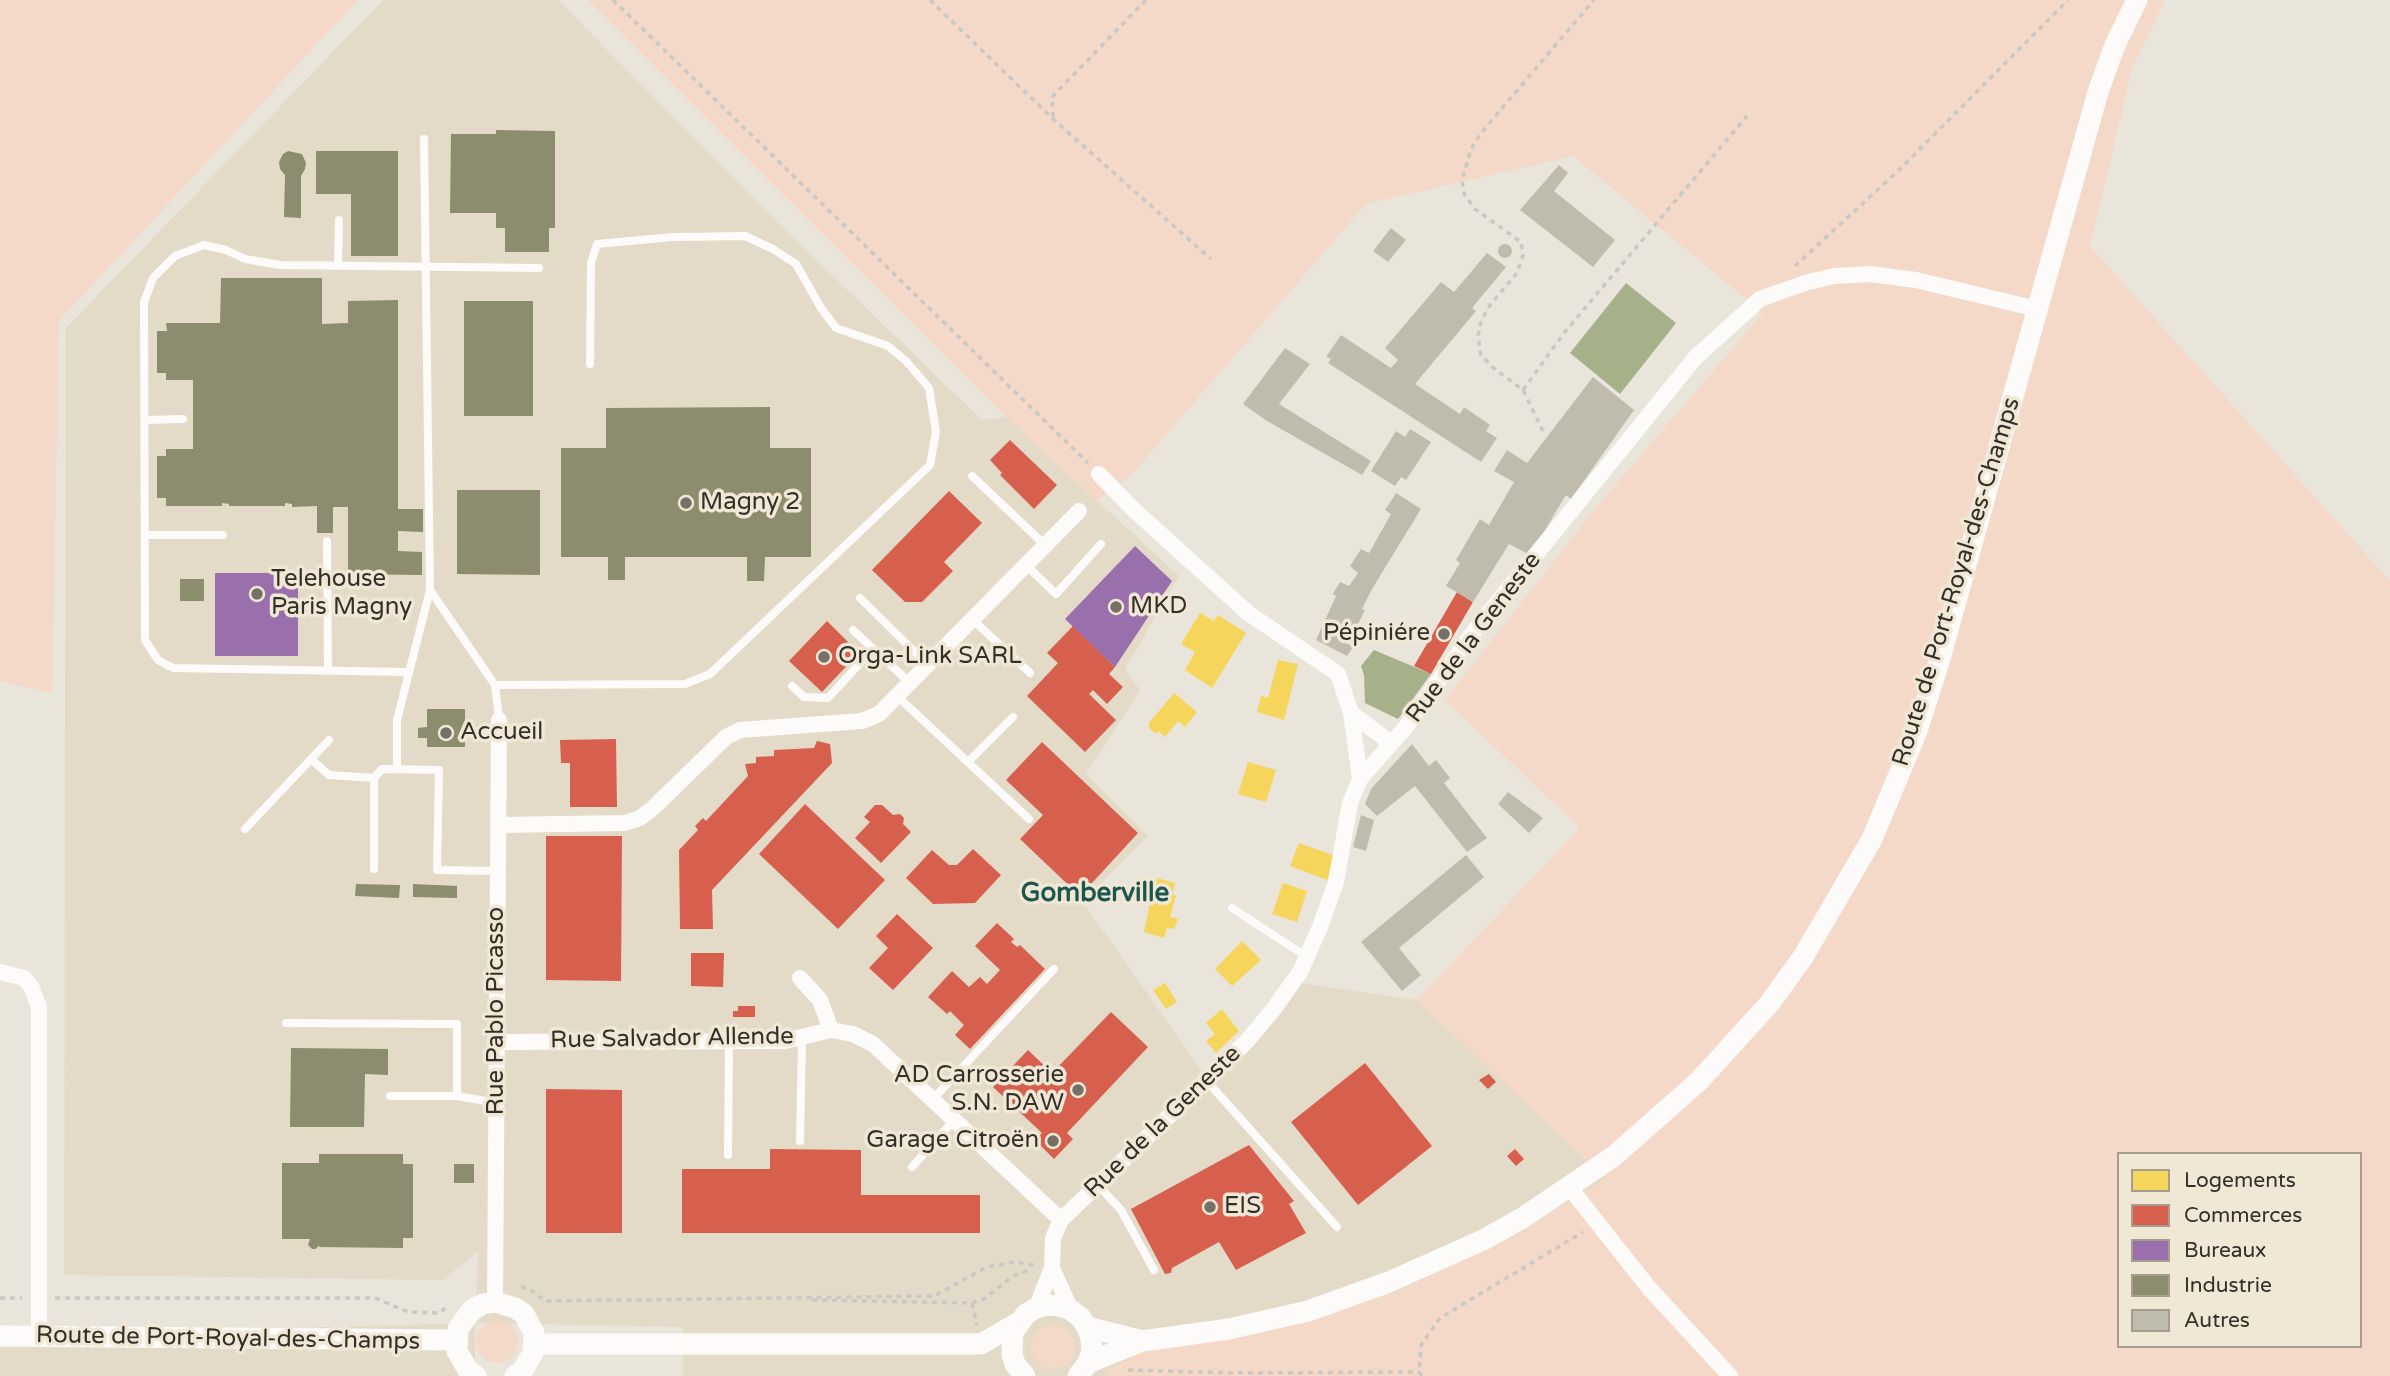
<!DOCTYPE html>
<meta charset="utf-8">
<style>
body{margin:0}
#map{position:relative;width:2390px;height:1376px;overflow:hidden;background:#eae5db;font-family:"Varela Round",sans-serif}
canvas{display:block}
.legend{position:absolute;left:2117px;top:1152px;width:245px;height:196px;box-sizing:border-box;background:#f0e7d5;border:2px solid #a59e90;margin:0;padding:9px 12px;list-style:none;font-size:21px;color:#343029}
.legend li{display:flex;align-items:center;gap:14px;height:35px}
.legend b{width:35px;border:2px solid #a59e90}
</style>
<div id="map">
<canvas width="2390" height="1376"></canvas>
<ul class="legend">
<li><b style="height:19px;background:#f6d55c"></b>Logements</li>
<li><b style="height:19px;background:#d6604d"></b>Commerces</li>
<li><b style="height:19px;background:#9970ab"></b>Bureaux</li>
<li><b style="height:19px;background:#8c8c6e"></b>Industrie</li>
<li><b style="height:19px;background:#c0bcad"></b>Autres</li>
</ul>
</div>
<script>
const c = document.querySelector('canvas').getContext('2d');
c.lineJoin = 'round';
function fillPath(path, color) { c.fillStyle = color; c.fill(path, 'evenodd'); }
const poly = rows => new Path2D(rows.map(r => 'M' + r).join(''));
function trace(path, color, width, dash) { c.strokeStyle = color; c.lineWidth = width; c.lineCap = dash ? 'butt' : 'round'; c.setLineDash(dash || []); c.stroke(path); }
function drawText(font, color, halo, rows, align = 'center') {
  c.font = font + ' "Varela Round",sans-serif'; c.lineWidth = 7; c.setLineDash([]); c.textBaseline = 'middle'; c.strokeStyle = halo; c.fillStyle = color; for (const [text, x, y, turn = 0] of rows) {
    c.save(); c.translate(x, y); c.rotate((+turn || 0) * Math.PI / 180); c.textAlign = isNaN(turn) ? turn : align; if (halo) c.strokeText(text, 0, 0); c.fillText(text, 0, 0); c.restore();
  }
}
fillPath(poly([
 [383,0,558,0,780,225,982,420,1006,417,1179,576,1125,669,1140,690,1086,774,1148,836,1083,902,1204,1074,1300,983,1417,1000,1607,1179,1516,1234,1403,1289,1298,1324,1112,1368,1106,1376,683,1376,683,1327,475,1323,475,1376,0,1376,0,1336,475,1323,478,1251,443,1280,64,1275,66,328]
]), '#e4dac8');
fillPath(poly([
 [0,0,358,0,59,321,52,693,0,681],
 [588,0,2165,0,2132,69,2090,246,2390,581,2390,1376,1106,1376,1112,1368,1141,1351,1298,1324,1403,1289,1516,1234,1606,1179,1417,1000,1580,828,1445,700,1599,504,1763,313,1573,156,1366,204,1133,473,1097,501,1006,417],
 [2119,1154,2360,1154,2360,1346,2119,1346],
 '476 1342a21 21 0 1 1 42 0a21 21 0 1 1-42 0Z',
 '1031 1347a22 22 0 1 1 44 0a22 22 0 1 1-44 0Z'
]), '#f4d8c8');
fillPath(poly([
 [1626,283,1676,323,1620,394,1570,353],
 [1374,650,1431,674,1398,719,1365,703,1364,675,1361,666]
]), '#a6b189');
fillPath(poly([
 [1200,613,1214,621,1218,615,1246,633,1212,688,1185,670,1195,652,1181,644],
 [1278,660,1298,664,1284,720,1257,712,1261,696,1268,698],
 [1174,693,1197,712,1185,727,1178,721,1165,737,1159,732,1155,733,1149,728,1149,723],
 [1248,762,1276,770,1266,802,1238,794],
 [1299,843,1335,856,1327,880,1290,866],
 [1157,878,1175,883,1172,894,1176,896,1170,917,1178,919,1174,929,1167,928,1164,938,1144,932,1150,902,1152,903,1156,890,1154,889],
 [1283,883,1307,891,1297,922,1272,914],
 [1242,941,1261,960,1232,986,1215,969],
 [1165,983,1177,1002,1166,1009,1153,990],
 [1222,1009,1239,1031,1216,1053,1206,1041,1215,1034,1206,1023]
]), '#f6d55c');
fillPath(poly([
 [1010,440,1057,485,1034,509,1000,475,1002,473,990,460],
 [949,491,982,523,944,562,953,571,922,602,905,602,872,570],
 [1457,592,1473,602,1431,674,1414,666],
 [827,621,859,653,822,692,789,661],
 [1073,626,1115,667,1109,674,1123,687,1107,704,1093,690,1089,694,1116,720,1085,752,1027,696,1058,663,1047,653],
 [616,739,617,807,570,807,570,763,561,763,560,740],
 [817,741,830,744,832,763,712,890,713,929,680,929,679,850,698,830,695,826,703,818,706,821,748,776,745,764,756,763,756,757,774,756,774,750,814,748],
 [1042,742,1138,833,1080,896,1020,839,1043,815,1006,780],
 [805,804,885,880,838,929,759,854],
 [875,805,882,805,893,815,900,814,904,818,903,824,911,832,881,863,855,838,870,822,864,817],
 [546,836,622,836,621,981,546,980],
 [973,849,1001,875,975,903,933,904,906,878,932,850,949,865,957,865],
 [897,914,933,948,893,990,869,968,888,948,876,936],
 [997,923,1014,939,1011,942,1017,947,1020,945,1045,969,970,1049,955,1035,964,1025,950,1011,947,1014,928,997,952,971,969,987,980,977,987,984,1000,970,975,946],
 [691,953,724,953,723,987,691,986],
 [738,1006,755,1006,755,1017,733,1017,733,1011,738,1011],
 [1111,1012,1148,1047,1067,1133,1073,1139,1054,1159,1035,1140,1042,1133,993,1087,1028,1050,1052,1073],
 [1365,1063,1432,1146,1358,1205,1291,1122],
 [1489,1074,1496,1082,1488,1089,1479,1080],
 [546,1089,622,1090,622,1233,546,1233],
 [1249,1145,1294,1201,1289,1204,1306,1233,1236,1270,1219,1242,1172,1268,1171,1273,1165,1274,1131,1209],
 [770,1149,861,1150,861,1195,980,1195,980,1233,682,1233,682,1169,770,1169],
 [1515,1149,1524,1159,1516,1166,1507,1156]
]), '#d6604d');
fillPath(poly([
 [1135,546,1172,581,1115,667,1065,619],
 [215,573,298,573,298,656,215,656]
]), '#9970ab');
fillPath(poly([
 [496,130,555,131,555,228,549,228,549,252,505,252,505,228,496,228,496,213,450,213,451,134,496,134],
 [288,151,302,154,306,163,305,169,301,176,301,218,284,217,285,175,280,169,279,162,283,154],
 [316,151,398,151,398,256,351,256,351,194,316,194],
 [221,278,322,278,322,324,348,323,348,301,398,300,398,509,423,509,423,532,398,531,398,551,422,552,422,575,348,574,348,507,333,507,333,533,317,533,317,506,292,507,292,504,285,503,285,506,229,506,229,504,222,503,222,506,166,506,166,498,157,498,157,456,166,456,166,449,193,449,193,380,166,380,166,373,157,373,157,331,167,331,166,323,220,323],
 [464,301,533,301,533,416,464,416],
 [770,407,770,448,811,448,811,557,765,557,764,581,747,581,747,557,625,557,625,580,608,580,608,557,561,557,561,448,606,448,606,408],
 [457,490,540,490,540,575,457,574],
 [180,579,204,579,204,601,180,601],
 [427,709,465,709,465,747,427,747,427,738,418,738,418,728,427,727],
 [356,884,400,885,399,898,355,896],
 [413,884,457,886,457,898,413,897],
 [291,1048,388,1049,388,1075,365,1074,364,1127,290,1127],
 [319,1154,403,1154,403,1164,413,1164,413,1238,403,1238,403,1248,319,1247,319,1245,316,1249,312,1249,308,1245,310,1239,282,1239,282,1163,319,1163],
 [454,1164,474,1164,474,1183,454,1183]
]), '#8c8c6e');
fillPath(poly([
 [1559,165,1568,173,1554,191,1615,240,1593,267,1520,210],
 [1391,228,1406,240,1388,262,1373,251],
 '1498 251a7 7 0 1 1 14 0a7 7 0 1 1-14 0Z',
 [1487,253,1506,267,1472,308,1476,311,1415,384,1460,414,1464,407,1490,425,1486,431,1497,438,1481,462,1328,363,1331,359,1326,357,1341,335,1391,368,1398,360,1385,348,1441,282,1454,292],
 [1285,348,1310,364,1279,404,1371,461,1362,475,1267,421,1243,404],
 [1593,377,1634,410,1571,499,1566,495,1530,555,1509,544,1473,602,1446,586,1460,563,1456,560,1480,519,1489,525,1514,482,1494,471,1507,450,1527,463],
 [1410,429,1431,442,1406,480,1401,477,1395,486,1371,471,1396,431,1405,437],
 [1396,493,1421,509,1372,589,1362,609,1365,610,1348,644,1353,647,1347,656,1316,640,1336,596,1333,594,1340,582,1349,586,1358,573,1350,566,1361,549,1369,553,1391,514,1385,510],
 [1412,744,1429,766,1436,760,1450,778,1444,783,1487,838,1467,852,1415,786,1377,816,1365,804,1371,789],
 [1508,792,1543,818,1529,833,1498,804],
 [1361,815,1374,820,1366,851,1353,847],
 [1466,855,1484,877,1399,948,1421,975,1402,991,1361,942]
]), '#c0bcad');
trace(poly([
 [613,0,1088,463],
 [930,0,1053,119,1211,259],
 [1053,117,1052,97,1146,0],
 [1795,266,1899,170,2068,0],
 [1523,390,1564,333,1747,116],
 [1543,431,1523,390,1492,367,1481,355,1478,336,1481,321,1490,305,1517,273,1523,255,1521,242,1475,209,1464,194,1462,180,1471,149,1481,133,1594,0],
 [521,1287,528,1288,545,1301,934,1296,987,1267,1014,1262,1036,1265],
 [0,1298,22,1298],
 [55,1298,375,1298,408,1312,439,1313,448,1306],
 [812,1300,972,1303,984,1299,1013,1276,1032,1269],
 [972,1303,977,1325],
 [1128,1370,1236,1373,1419,1372],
 [1422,1376,1419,1372,1421,1345,1440,1318,1583,1232]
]), '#c9c8c4', 3.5, [5, 5]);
trace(poly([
 [424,139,430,590,495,685,499,720],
 [338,266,339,220],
 [145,420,183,419],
 [972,476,1045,545],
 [145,535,223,535],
 [327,541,328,671],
 [1026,565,1056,594,1101,544],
 [860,598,928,665],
 [973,620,1030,673],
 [853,630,910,683],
 [409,672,173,668,158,660,145,640,144,302,153,278,175,256,204,245,226,250,245,259,280,265,539,268],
 [495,685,685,684,710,674,930,465,936,432,929,388,906,361,888,346,836,328,821,308,796,264,773,249,745,236,673,237,597,244,591,263,590,364],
 [792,686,804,697,828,698,873,649],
 [897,696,1029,819],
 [312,760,329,775,374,778],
 [968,762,1013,717],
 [397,769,397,720,430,590],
 [245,829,329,740],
 [374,869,374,778,382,769,439,770,437,870,498,871],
 [1232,908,1307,957],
 [286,1023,457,1024,457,1096],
 [1206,1080,1337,1227],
 [390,1096,457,1096,497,1103],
 [932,1100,1054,969],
 [800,1141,802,1038],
 [728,1155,729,1040],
 [912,1167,954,1120],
 [1098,1185,1121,1210,1154,1270]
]), '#fcfbfa', 8);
trace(poly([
 [1099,474,1133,509,1248,613,1338,674,1351,713,1360,779],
 [1351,713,1391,743],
 [498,825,625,823,640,818,653,808,726,737,740,730,862,721,879,714,1079,511],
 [0,972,24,978,31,986,39,1007,39,1336],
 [800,978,820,1000,831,1030],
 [497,1042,785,1041,831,1030,853,1034,873,1044,1061,1220],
 [1570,1188,1649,1288,1730,1376],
 [1052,1268,1071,1310],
 [495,1302,499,720],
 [1036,1308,1052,1268,1053,1238,1061,1220,1247,1041,1273,1010,1300,972,1320,927,1336,882,1350,803,1360,779,1405,728,1478,626,1695,358,1760,299,1805,283,1834,276,1870,274,1916,280,2037,309]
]), '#fcfbfa', 16);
trace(poly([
 [1087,1327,1142,1341],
 [0,1336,456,1340],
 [535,1344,981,1344,1019,1322],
 [1088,1363,1142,1341,1229,1329,1308,1311,1389,1282,1485,1239,1524,1217,1614,1156,1699,1081,1769,1004,1803,957,1872,839,1917,731,1939,662,2098,92,2115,45,2137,0],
 [476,1376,468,1370,457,1351,458,1329,472,1310,483,1304,495,1302,515,1308,524,1314,534,1333,533,1353,523,1370,515,1376],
 [1025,1376,1015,1364,1012,1354,1013,1332,1026,1314,1036,1308,1048,1305,1060,1306,1071,1310,1081,1318,1087,1327,1091,1339,1092,1351,1088,1363,1078,1376]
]), '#fcfbfa', 21);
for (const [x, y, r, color] of [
 [686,503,7,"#746f67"],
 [257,594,7,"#746f67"],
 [1116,607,7,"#746f67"],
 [1444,634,7,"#746f67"],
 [824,657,7,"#746f67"],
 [446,733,7,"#746f67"],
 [1078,1090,7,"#746f67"],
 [1053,1141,7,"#746f67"],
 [1210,1207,7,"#746f67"]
]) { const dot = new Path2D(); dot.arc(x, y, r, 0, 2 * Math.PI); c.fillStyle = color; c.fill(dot); trace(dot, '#f0e7d5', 2.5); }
drawText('24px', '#343029', '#f0e7d5', [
 ["Magny 2",700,503],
 ["Telehouse",271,580],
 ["Paris Magny",271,608],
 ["MKD",1130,607],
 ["Pépiniére",1430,634,"right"],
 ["Orga-Link SARL",838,657],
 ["Accueil",460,733],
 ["AD Carrosserie",1064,1076,"right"],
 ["S.N. DAW",1064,1104,"right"],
 ["Garage Citroën",1039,1141,"right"],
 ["EIS",1224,1207]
], 'left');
drawText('24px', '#343029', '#f0e7d5', [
 ["Route de Port-Royal-des-Champs",1957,582,-73],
 ["Rue de la Geneste",1474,638,-53],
 ["Rue Pablo Picasso",497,1011,-90],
 ["Rue Salvador Allende",672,1039,-1],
 ["Rue de la Geneste",1163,1122,-44],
 ["Route de Port-Royal-des-Champs",228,1339,1]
]);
drawText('bold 26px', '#1d564f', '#f0e7d5', [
 ["Gomberville",1095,894]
]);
</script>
